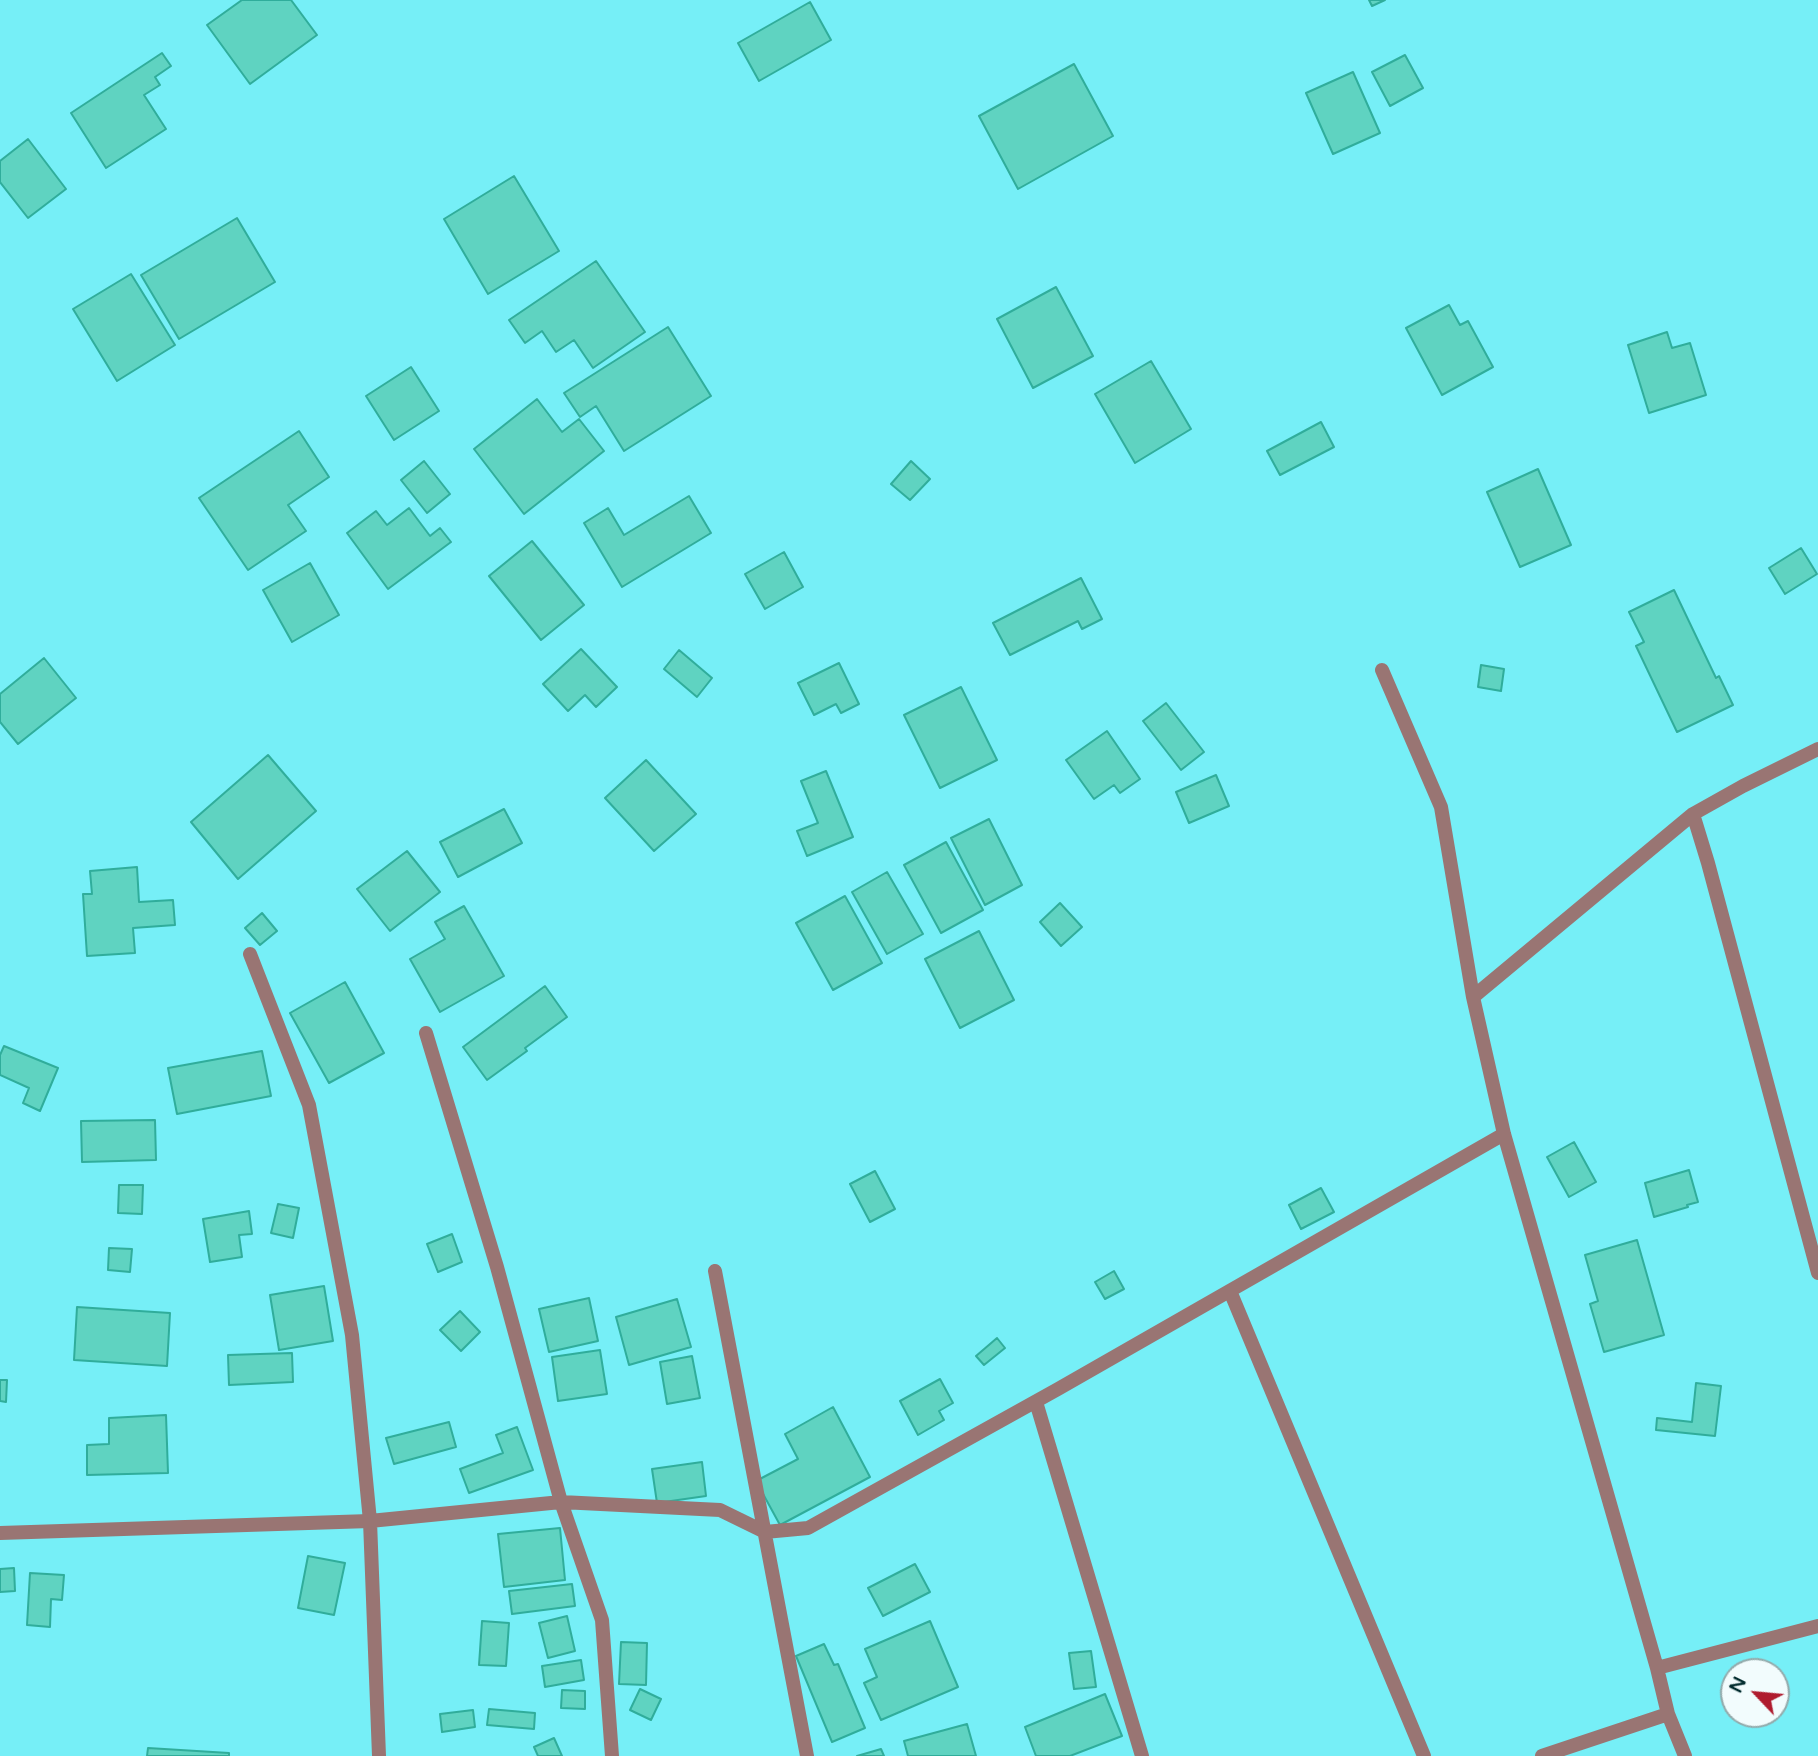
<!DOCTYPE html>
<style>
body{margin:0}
#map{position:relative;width:1818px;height:1756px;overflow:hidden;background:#76eff7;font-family:"Varela Round",sans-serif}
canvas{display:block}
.north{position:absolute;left:1720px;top:1658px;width:70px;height:70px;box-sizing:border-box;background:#f2fcfd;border:2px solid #93aaab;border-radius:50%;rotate:296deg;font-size:19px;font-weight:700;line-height:28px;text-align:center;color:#042e30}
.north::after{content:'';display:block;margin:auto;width:24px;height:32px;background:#af1b2e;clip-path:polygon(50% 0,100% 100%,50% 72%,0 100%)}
</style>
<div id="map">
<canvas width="1818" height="1756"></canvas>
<div class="north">N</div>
</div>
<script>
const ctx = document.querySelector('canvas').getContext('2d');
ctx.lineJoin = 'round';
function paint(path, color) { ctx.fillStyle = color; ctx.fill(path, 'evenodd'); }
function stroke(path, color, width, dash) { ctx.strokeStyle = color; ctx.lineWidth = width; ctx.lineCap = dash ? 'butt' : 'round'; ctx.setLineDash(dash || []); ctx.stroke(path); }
const building = new Path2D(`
 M242,0H291L317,35L250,84L207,25Z
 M1369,0H1385L1372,6Z
 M810,2L831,40L759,81L738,43Z
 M162,53L171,66L155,77L160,85L144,95L166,129L106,168L71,113Z
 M1405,55L1423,88L1390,106L1372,72Z
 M1074,64L1113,136L1018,189L979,116Z
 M1353,72L1380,133L1333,154L1306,93Z
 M28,139L66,189L28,218L0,182V161Z
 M514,176L559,251L488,294L444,219Z
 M237,218L275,282L179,339L141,275Z
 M596,261L645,332L593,368L574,340L556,352L542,331L525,343L509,320Z
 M131,274L175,345L117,381L73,309Z
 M1056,287L1093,356L1033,388L997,319Z
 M1449,305L1460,325L1468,321L1493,367L1442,395L1406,328Z
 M668,327L711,396L624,451L596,406L580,417L564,393Z
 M1667,332L1672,348L1690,343L1706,395L1649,413L1628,345Z
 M1151,361L1191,429L1135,463L1095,394Z
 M411,367L439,411L394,440L366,396Z
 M537,399L562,432L579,419L604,451L524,514L474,449Z
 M1321,422L1334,447L1280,475L1267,451Z
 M299,431L329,477L288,505L306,531L248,570L199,498Z
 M424,461L450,494L427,513L401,480Z
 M911,461L930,479L910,500L891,484Z
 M1538,469L1571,545L1520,567L1487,492Z
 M689,496L711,533L622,587L584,523L608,508L624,535Z
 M409,508L430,536L440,528L451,542L388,589L347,533L376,511L387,525Z
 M532,541L584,605L541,640L489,576Z
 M1801,548L1817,574L1785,594L1769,568Z
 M784,552L803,587L765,609L745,574Z
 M310,563L339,615L292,642L263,590Z
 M1081,578L1102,619L1082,629L1078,621L1010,655L993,623Z
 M1674,590L1716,678L1719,676L1733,705L1677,732L1636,646L1644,642L1629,612Z
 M581,649L617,687L596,707L585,695L568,711L543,684Z
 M679,650L712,678L697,697L664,669Z
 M44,658L76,698L18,744L0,722V694Z
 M839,663L859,704L841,713L836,704L814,715L798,683Z
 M1481,665L1504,669L1501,691L1478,687Z
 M961,687L997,760L940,788L904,715Z
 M1166,703L1204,752L1181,770L1143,721Z
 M1107,731L1140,779L1120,793L1114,785L1094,799L1066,760Z
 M268,755L316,811L238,879L191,822Z
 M646,760L696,814L654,851L605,798Z
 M826,771L853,837L807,856L797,831L818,823L801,781Z
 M1216,775L1229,806L1189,823L1176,792Z
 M504,809L522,843L458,877L440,842Z
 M989,819L1022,885L985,905L951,838Z
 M946,842L983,910L941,933L904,865Z
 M407,851L440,892L390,931L357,889Z
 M137,867L139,902L173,900L175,925L133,928L135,953L87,956L83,894H92L90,871Z
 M887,872L923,934L887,954L852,892Z
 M845,896L882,963L833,990L796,923Z
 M1060,903L1082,927L1061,946L1040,922Z
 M464,906L504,976L440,1012L410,959L445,939L435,922Z
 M262,913L277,931L260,945L245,928Z
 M979,931L1014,1000L960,1028L925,959Z
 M345,982L384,1053L329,1083L290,1013Z
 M545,986L567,1017L525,1048L527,1051L487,1080L463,1047Z
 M4,1046L58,1068L40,1111L23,1103L29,1088L0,1075V1055Z
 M262,1051L271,1096L177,1114L168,1068Z
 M155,1120L156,1160L82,1162L81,1121Z
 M1574,1142L1596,1182L1569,1197L1547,1157Z
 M1689,1170L1698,1202L1687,1205L1688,1207L1654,1217L1645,1183Z
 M875,1171L895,1209L870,1222L850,1184Z
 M119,1185H143L142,1214L118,1213Z
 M1321,1188L1334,1212L1301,1229L1289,1205Z
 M278,1204L299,1208L293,1238L271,1233Z
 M249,1211L252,1234L239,1235L242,1257L210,1262L203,1219Z
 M452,1234L462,1262L438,1272L427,1244Z
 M1637,1240L1664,1335L1604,1352L1590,1304L1598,1301L1585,1255Z
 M109,1248L132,1249L130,1272L108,1270Z
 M1114,1271L1124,1289L1105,1299L1095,1282Z
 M324,1286L333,1341L279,1350L270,1295Z
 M589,1298L598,1341L549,1352L539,1309Z
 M677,1299L691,1347L629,1365L616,1317Z
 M77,1307L170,1313L167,1366L74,1360Z
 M460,1311L480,1332L461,1351L440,1330Z
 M997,1338L1005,1348L984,1365L976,1356Z
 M600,1350L607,1394L558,1401L552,1357Z
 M292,1353L293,1382L229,1385L228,1355Z
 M692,1356L700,1398L667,1404L660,1362Z
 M940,1379L953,1403L939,1411L944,1420L918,1435L900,1401Z
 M0,1380H7L6,1402L0,1401Z
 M1696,1383L1721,1386L1715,1436L1656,1430L1657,1418L1692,1422Z
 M833,1407L870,1477L780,1525L756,1481L798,1459L785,1434Z
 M166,1415L168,1473L87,1475V1445L109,1444V1418Z
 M449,1422L456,1447L394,1464L386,1438Z
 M517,1427L533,1470L469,1493L460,1469L503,1453L496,1435Z
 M702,1462L706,1496L657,1503L652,1469Z
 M560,1528L565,1580L504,1587L498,1534Z
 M308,1556L345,1563L334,1615L298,1608Z
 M915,1564L930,1592L883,1616L868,1588Z
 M14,1568L15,1591L0,1592V1569Z
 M30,1573L64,1575L62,1600L51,1599L50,1627L27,1625Z
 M572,1584L575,1606L512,1614L509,1591Z
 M567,1616L575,1651L548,1658L539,1623Z
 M482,1621L509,1623L506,1666L479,1665Z
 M930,1621L958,1687L881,1720L864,1683L877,1677L865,1649Z
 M621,1642L647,1643L646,1685L619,1684Z
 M824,1644L834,1665L838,1664L865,1728L832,1742L796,1656Z
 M1091,1651L1096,1687L1074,1689L1069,1653Z
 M581,1660L584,1680L545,1687L542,1666Z
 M640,1689L661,1699L651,1720L630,1710Z
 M562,1690L585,1691V1709L561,1708Z
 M1105,1694L1122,1736L1070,1756H1036L1025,1727Z
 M489,1709L535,1713L534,1729L487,1725Z
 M473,1710L475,1727L442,1732L440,1714Z
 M967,1724L976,1756H908L904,1741Z
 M554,1738L562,1756H538L534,1747Z
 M148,1748L229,1753V1756H147Z
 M881,1749L884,1756H857Z`);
const street = new Path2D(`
 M1382,670L1441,807L1473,997L1504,1134L1657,1668L1668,1714L1685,1756
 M1693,814L1708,863L1818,1273
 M250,954L309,1105L352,1335L370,1521L379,1756
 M1473,997L1693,814L1743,786L1818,749
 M426,1033L497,1267L561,1502L602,1620L612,1756
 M715,1271L807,1756
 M1230,1291L1424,1756
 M1036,1402L1142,1756
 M0,1533L370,1521L561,1502L720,1510L765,1532L808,1528L1058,1389L1504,1134
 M1657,1668L1818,1626
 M1542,1756L1668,1714`);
paint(building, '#5fd3c1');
stroke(building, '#30ad9b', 2);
stroke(street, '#997573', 14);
</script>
